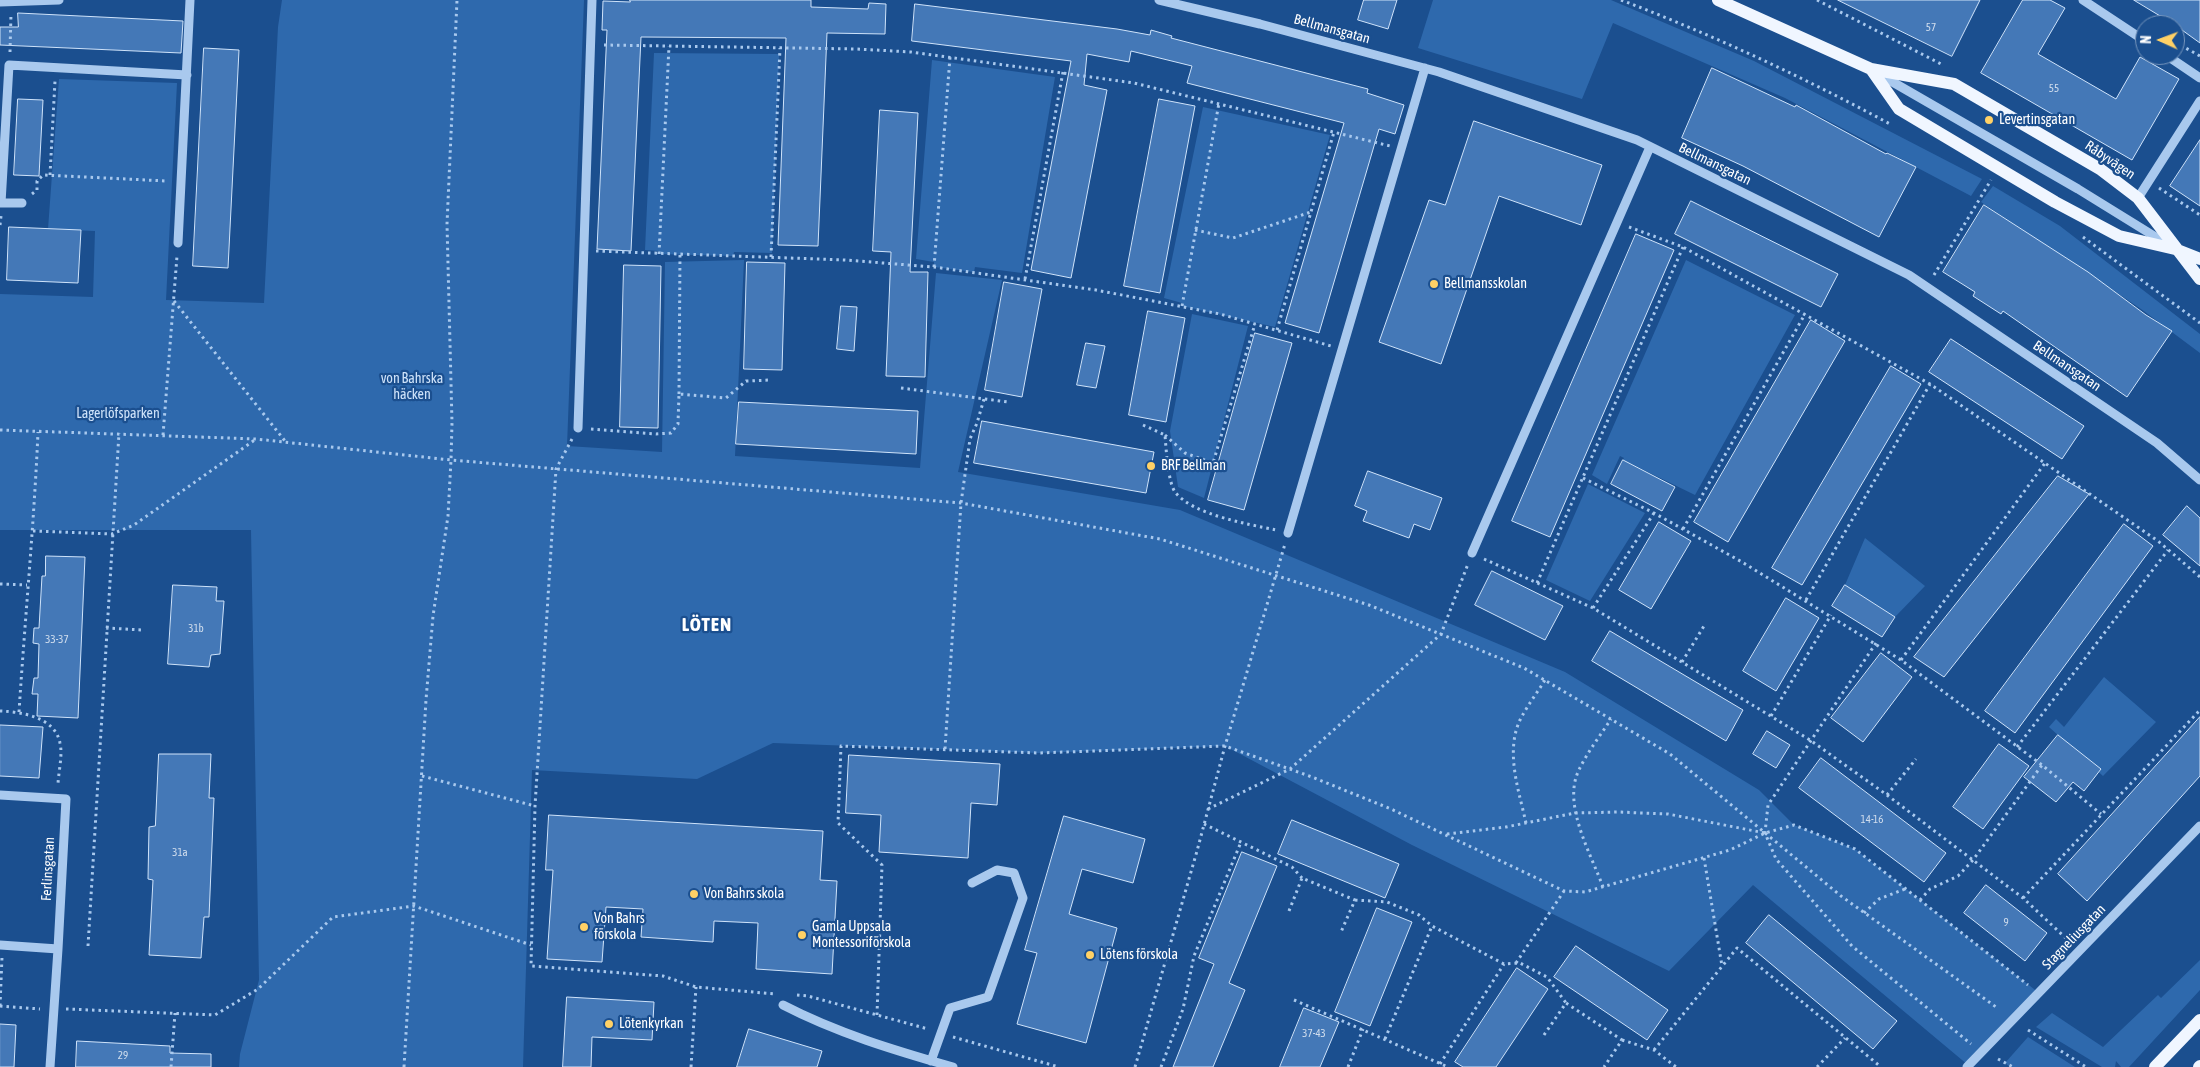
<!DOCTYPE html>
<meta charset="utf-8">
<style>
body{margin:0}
#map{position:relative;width:2200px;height:1067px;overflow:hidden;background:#1b4f8f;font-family:"Asap Condensed",sans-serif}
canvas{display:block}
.north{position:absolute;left:2135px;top:15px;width:50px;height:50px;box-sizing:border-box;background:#1b4f8f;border:1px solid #7695bc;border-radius:50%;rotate:272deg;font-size:14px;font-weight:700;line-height:20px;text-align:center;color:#fff}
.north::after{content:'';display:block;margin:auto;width:18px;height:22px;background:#ffd166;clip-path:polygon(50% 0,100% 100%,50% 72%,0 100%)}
</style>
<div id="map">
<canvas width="2200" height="1067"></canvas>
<div class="north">N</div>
</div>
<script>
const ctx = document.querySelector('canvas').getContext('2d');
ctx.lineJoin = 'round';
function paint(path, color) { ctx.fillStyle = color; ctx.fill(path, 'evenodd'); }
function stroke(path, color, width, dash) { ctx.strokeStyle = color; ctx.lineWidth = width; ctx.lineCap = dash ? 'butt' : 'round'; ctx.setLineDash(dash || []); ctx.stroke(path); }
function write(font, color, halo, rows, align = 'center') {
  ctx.font = font + ' "Asap Condensed",sans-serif'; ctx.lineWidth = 4.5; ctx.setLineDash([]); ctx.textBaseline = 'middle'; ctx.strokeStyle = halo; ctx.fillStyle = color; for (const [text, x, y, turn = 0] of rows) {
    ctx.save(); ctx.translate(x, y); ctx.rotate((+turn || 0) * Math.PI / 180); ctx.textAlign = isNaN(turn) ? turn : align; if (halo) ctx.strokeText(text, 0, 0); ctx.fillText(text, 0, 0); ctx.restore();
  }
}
const green = new Path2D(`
 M282,0H584L567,446L662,452L665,262L744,260L735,456L920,468L936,273L1002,280L958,472L1180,510L1565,672L1759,790L1794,825L1855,849L2039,993L1968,1065L1753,885L1669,971L1412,845L1225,746L1039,753L773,743L697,779L532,770L523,1067H239L240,1054L259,980L251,530H0V294L93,297L95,231L48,229L59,79L177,83L166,300L264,303L278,27Z
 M1433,0H1611L1754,61L1982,179L1971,196L1785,98L1613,23L1582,99L1418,48Z
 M654,53L779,54L772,253L734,252L733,256L659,254V251L645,250Z
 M932,60L1055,77L1022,273L975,267L974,272L934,267V262L916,259Z
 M1203,107L1330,135L1275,327L1182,306V303L1164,298Z
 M1993,186L2060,226L2200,334V353L2141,309L1981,202Z
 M1686,260L1795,315L1695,495L1623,460L1624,458L1620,456L1607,484L1592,475Z
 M1192,314L1248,326L1204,498L1178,487L1170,431Z
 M1588,484L1645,513L1590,601L1546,580Z
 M1865,538L1925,586L1895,617L1845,585Z
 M2104,677L2156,722L2103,776L2049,727L2056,719L2064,727Z
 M2200,960V990L2129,1067H2121L2116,1061L2115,1067H2102L2036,1027L2052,1013L2103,1047L2158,995L2161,998Z
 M2028,1037L2075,1067H2010L2005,1063Z`);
const building = new Path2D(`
 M630,0H811V7L868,9L869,3L886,4L885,34L827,33L818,246L778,245L786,38L641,37L631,251L597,249L607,30H602L603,1L630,2Z
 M1364,0H1397L1388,29L1358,20Z
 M1838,0H1980L1952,56Z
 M2023,0H2050L2065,8L2038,54L2116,99L2140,57L2179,79L2132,160L1981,73Z
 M2134,0H2200V43L2175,25Z
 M915,4L1117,29L1150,35L1151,30L1172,36L1171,38L1368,89L1367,93L1404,105L1395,134L1379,129L1319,333L1285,323L1344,123L1187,83L1192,66L1131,51L1129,62L1087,54L1084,85L1107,90L1071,278L1031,270L1071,61L912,41Z
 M18,13L183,21L181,53L0,45V27H18Z
 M204,48L239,50L228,268L193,266Z
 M1712,68L1795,107L1796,105L1886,154L1887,153L1916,167L1879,237L1743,166L1682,138Z
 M18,99L43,100L39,176L14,175Z
 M1159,99L1195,106L1160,293L1124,286Z
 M880,110L918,113L910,272H928L925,377L886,376L891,252L873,251Z
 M1474,121L1602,165L1581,225L1499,196L1441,364L1379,342L1429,200L1445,205Z
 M2200,140V206L2170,186Z
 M1691,201L1838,274L1821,307L1675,234Z
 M1984,205L2088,272L2146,315L2172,331L2127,397L2003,311L2001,314L1973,296L1975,292L1943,272Z
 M9,227L81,230L78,283L7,280Z
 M1636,234L1674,250L1550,537L1512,521Z
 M747,262L785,263L782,370L744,369Z
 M624,265L661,266L658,428L620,427Z
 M1004,282L1042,289L1022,397L985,390Z
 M841,306L857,307L854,351L837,349Z
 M1148,311L1185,318L1166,422L1129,415Z
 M1811,320L1845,341L1728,542L1694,522Z
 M1255,333L1292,343L1244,510L1208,500Z
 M1951,339L2084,426L2062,459L1929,372Z
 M1086,343L1105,346L1096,388L1077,385Z
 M1891,366L1921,384L1802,585L1772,568Z
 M739,402L918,411L916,454L736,444Z
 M982,421L1154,452L1146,493L974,463Z
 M1623,460L1675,487L1662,511L1611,484Z
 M1368,471L1442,498L1430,530L1414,524L1409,538L1363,521L1367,511L1355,506Z
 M2058,476L2089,494L1944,677L1914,657Z
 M2187,506L2200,518V566L2163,535Z
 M1659,522L1691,541L1651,609L1619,590Z
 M2124,524L2153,546L2015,733L1985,711Z
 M46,556L85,557L78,718L37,716L38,694H32L34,678H38L39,644L33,643L34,628H39L42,576H45Z
 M1492,571L1563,606L1545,640L1475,605Z
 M173,585L217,587L216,601H224L220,654L211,655L209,667L168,664Z
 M1845,585L1895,617L1882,637L1832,606Z
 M1786,598L1819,618L1776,691L1743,671Z
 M1610,631L1743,710L1726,741L1592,661Z
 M1881,653L1912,677L1863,742L1831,718Z
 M2200,717V776L2087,901L2058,874Z
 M0,725L43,727L39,778L0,776Z
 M1767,731L1790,745L1776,768L1753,754Z
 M2058,735L2101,769L2084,791L2073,782L2056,802L2024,777Z
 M1999,744L2029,766L1983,829L1953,807Z
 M159,754H211L209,798H214L209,917H204L201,958L149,955L153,880L148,879L149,827L155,826Z
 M849,755L1000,764L997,805L971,803L968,858L879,852L881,815L846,813Z
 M1821,758L1946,853L1924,882L1799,788Z
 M549,815L823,831L820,880L837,881L832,974L756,969L758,923L714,921L713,942L641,937L643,909L606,907L602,962L547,959L553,870H546Z
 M1064,816L1145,839L1133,883L1082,869L1069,914L1117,928L1086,1043L1017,1024L1037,953L1025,950Z
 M1292,820L1399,864L1385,898L1278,854Z
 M1242,852L1277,866L1229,983L1245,990L1213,1067H1173L1214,964L1199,958Z
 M1986,885L2047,933L2025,961L1964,913Z
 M1377,908L1412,922L1370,1026L1335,1012Z
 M1769,915L1897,1021L1873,1049L1746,943Z
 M1576,946L1668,1010L1647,1040L1554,977Z
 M1517,968L1548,989L1496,1067H1463L1455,1062Z
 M567,997L654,1002L652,1040L592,1037L591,1067H563Z
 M1304,1008L1339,1022L1320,1067H1280Z
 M0,1024L16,1025L14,1067H0Z
 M749,1029L822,1051L817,1067H737Z
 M77,1041L170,1046V1053L211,1054V1067H76Z`);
const path = new Path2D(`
 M1621,0C1713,35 1803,77 1890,124
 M1817,0L1943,65
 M2175,42L2200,56
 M604,45L857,49L911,52L1134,83L1390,146
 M10,52L11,13
 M50,175L55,81
 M2159,188L2200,215
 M32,194L37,190V181L43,175L167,181
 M0,225L1,216
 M1629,227L1683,247L1930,384L2158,541L2200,577
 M1195,230L1233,238L1311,212
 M2083,237L2200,323
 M596,251L845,260L934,267L1096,290L1220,314L1331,346
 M659,254L669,46
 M771,257L780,48
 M934,267L950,57
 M1934,275L1991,180
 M1025,279L1063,72
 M174,301L285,441
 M1182,306L1219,103
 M1277,330L1334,132
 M901,388L1008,402
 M679,394L680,254
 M1143,425L1165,435C1166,448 1168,482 1175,492C1193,515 1248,524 1276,530
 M591,429L656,434L671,433L678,424L679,394L726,398L746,381L771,380
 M0,430L256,439L451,460L961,503L1160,539L1369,605L1524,668L1670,754L1841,896L1996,1007
 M163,435L177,256
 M1165,435L1185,453L1213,463L1255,324
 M572,439L556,469L535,806L531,966L663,976L696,987L775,994
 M1583,478L1654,513L1742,562L1901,660L2042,765L2101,814
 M1683,529L1805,314
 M33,531L112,534L134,525L256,439
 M1484,559L1593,608L1810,740L1887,795L2023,898L2070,942
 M1537,583L1683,247
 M0,584L27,585
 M1806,600L1930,384
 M1593,608L1654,513
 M106,628L143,630
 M1876,643L1768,805L1765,833L1776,859L1852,946L1971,1044
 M1901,660L2045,463
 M1682,662L1704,626
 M0,711C22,712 55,717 60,743C63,756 58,773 58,786
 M19,712C25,618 34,525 38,432
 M1771,716L1831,615
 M2017,747L2168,550
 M945,749L961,503L970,439L977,423L984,399
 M422,776L535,806
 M1887,795L1916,759
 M1208,809L1290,769L1441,634L1468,564
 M1526,823C1519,791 1505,752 1520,720C1527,706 1537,693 1545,680
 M1204,824L1292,867L1302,878
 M1447,834L1506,827L1575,813L1618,812L1668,814L1765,833
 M1704,858L1722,966
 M1603,887C1591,854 1563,806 1578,772C1586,754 1600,736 1611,719
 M2023,898L2200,710
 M1355,900L1387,902L1419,915L1432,926L1504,964L1520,963L1547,977L1566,1003
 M1920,900L1930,889L1958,876L1973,860L2042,765
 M1289,911L1302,878L1355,900L1341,932
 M1864,913L1879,899L1905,889
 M88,946L119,433
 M1516,963L1564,891
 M797,995L808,996L928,1029
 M1294,1000L1448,1067
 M0,1006L2,957
 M0,1006L40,1009
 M66,1009L215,1015L258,989L333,917L414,906L531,945
 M877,1015L882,865L838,823L841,746L1039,753L1225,746L1312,777L1391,809L1564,891L1585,892L1730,850L1765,833L1794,825L1855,849L2028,985
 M2028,1030L2086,1067
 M1544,1035L1566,1003L1622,1040L1604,1067
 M953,1037L1059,1067
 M1385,1039L1432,926
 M1622,1040L1654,1050L1676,1067
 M1654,1050L1737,948L1881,1067
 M1998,1059L2013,1067
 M1440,1064L1504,964
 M171,1067L175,1013
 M404,1067L426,700L433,616L448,516L451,460L452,423L447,224L457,0
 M691,1067L696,987
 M1135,1067L1197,851L1225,746L1285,544
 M1161,1067L1183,1009L1194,956L1241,842
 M1348,1067L1363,1029
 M1817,1067L1845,1038`);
const minor = new Path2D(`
 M1159,0L1260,24L1439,72L1637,140L1909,275L2157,443L2200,480
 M2083,0L2145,41
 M0,2L59,0
 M2166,55L2200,78
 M1877,73L2078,189L2167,244
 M2138,198L2200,101
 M22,203H1L9,65L187,75
 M178,243L190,0
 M578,428L592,0
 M1288,533L1425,68
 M1472,553L1650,147
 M0,795L66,799L58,949L0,945
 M783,1005C837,1033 894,1050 953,1067
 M931,1061L950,1008L988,997L1023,898L1014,873L997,870L972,883
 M50,1067L58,949
 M1967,1067L2200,826`);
const major = new Path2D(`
 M1718,0L1871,69L1954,84L2100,169L2138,198L2200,279
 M1871,69L1899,109L2055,202L2119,236L2175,249L2200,259
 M2155,1067L2200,1020
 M2199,1067L2200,1066`);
const markers = [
 [1989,120,5,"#ffd166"],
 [1434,284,5,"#ffd166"],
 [1151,466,5,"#ffd166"],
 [694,894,5,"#ffd166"],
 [584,927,5,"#ffd166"],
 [802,935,5,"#ffd166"],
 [1090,955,5,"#ffd166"],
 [609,1024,5,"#ffd166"]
];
const numberNames = [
 ["57",1931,28],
 ["55",2054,89],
 ["31b",196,629],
 ["33-37",57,640],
 ["14-16",1872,820],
 ["31a",180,853],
 ["9",2006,923],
 ["37-43",1314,1034],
 ["29",123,1056]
];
const streetNames = [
 ["Bellmansgatan",1332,29,15],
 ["Råbyvägen",2110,160,34],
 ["Bellmansgatan",1715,164,26],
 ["Bellmansgatan",2067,366,34],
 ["Ferlinsgatan",48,869,-87],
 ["Stagneliusgatan",2074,937,-46]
];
const poiNames = [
 ["Levertinsgatan",1999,120],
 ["Bellmansskolan",1444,284],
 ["BRF Bellman",1161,466],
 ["Von Bahrs skola",704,894],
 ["Von Bahrs",594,919],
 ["förskola",594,935],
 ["Gamla Uppsala",812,927],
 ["Montessoriförskola",812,943],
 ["Lötens förskola",1100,955],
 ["Lötenkyrkan",619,1024]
];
const parkNames = [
 ["von Bahrska",412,379],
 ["häcken",412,395],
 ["Lagerlöfsparken",118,414]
];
const districtNames = [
 ["LÖTEN",707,625]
];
paint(green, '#2e69ad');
paint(building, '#4478b7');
stroke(building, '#cfe3fa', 1);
stroke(path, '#a9c9ee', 3, [2.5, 4]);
stroke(minor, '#a9c9ee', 9);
stroke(major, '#f0f6ff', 12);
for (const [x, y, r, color] of markers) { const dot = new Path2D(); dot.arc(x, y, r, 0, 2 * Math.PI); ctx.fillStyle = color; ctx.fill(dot); stroke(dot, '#1b4f8f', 2); }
write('11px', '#d0dded', null, numberNames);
write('14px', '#fff', '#1b4f8f', streetNames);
write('14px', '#fff', '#1b4f8f', poiNames, 'left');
write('14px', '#cfe3fa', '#1b4f8f', parkNames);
ctx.letterSpacing = '1px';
write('bold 19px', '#fff', '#1b4f8f', districtNames);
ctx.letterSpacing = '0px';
</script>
